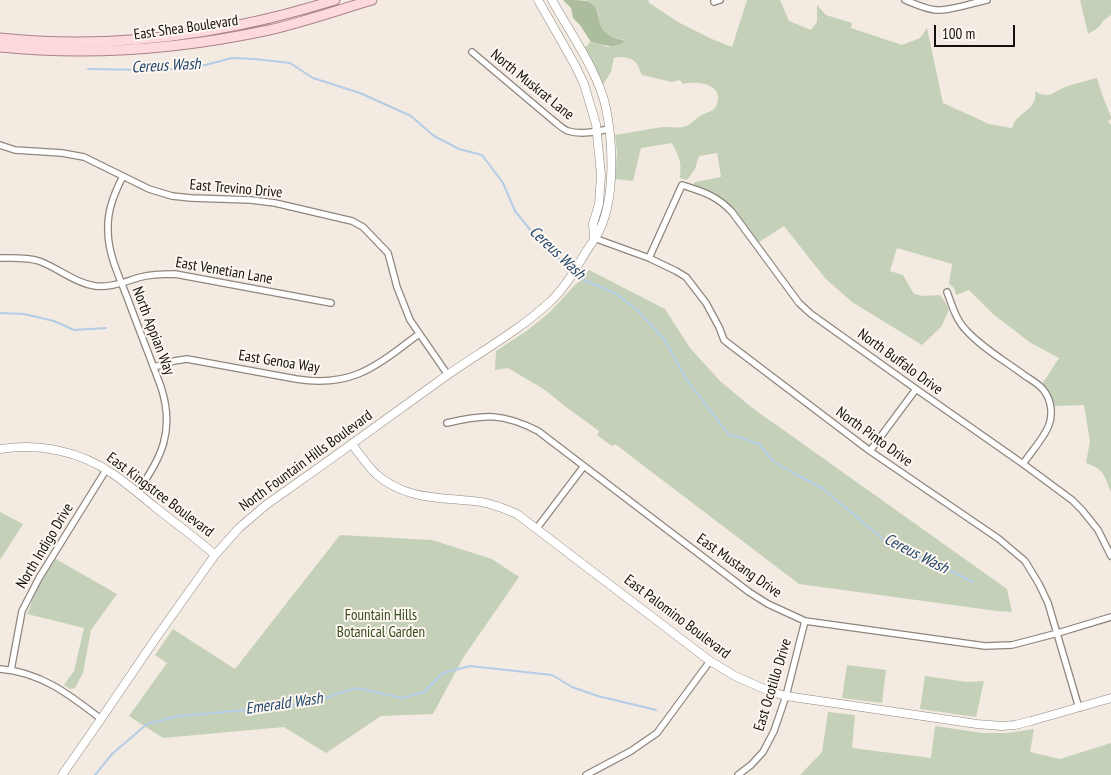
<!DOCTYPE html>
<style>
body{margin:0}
#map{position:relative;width:1111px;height:775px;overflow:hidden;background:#f3eae1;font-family:"PT Sans Narrow",sans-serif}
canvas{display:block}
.scale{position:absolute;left:934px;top:25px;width:81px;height:22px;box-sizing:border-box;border:2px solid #13100d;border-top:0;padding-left:6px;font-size:15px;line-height:18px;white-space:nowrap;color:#13100d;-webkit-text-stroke:4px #fef7f1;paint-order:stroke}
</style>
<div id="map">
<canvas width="1111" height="775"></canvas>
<div class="scale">100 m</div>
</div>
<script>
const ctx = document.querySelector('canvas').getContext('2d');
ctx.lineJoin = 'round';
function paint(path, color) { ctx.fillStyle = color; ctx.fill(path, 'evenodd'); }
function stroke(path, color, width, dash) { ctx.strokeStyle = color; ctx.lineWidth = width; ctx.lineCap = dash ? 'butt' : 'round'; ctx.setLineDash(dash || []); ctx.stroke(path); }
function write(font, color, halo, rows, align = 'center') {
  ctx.font = font + ' "PT Sans Narrow",sans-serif'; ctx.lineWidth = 4; ctx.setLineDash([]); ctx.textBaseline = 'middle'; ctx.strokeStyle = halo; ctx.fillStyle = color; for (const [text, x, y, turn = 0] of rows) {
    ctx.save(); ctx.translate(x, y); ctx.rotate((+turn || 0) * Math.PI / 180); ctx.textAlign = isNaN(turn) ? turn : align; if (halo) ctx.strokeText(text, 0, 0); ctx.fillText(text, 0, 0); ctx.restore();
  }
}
const green = new Path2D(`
 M586,0H649L648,2L678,22L712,39L732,47L747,0H780L789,21L811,30L817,22V5L826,15L852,23L851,28L902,45L920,38L927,28L943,103L989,124L1012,128C1016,111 1038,112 1035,91C1049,100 1053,92 1065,87C1075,83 1087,81 1097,78L1102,94L1111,117V119L1108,121L1111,125V492C1104,475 1104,469 1086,463L1090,441L1084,405L1054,406C1051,397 1048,391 1042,384L1059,358L1031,343L994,315L969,290L956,295C955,289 954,287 949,284L952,264L897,248L890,271L903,275L914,294L923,296L940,295L947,305L949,310L941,327L922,345L852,302L825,278L784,226L759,242C739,215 727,195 693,185L695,182L721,177L717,153L699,156L695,169L687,180L680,178C682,161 679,158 672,143L641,148L633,181L615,179L617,152L615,135C631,133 650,128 665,127C673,127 681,129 688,125C694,122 698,116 704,114C708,112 711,112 714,109C717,106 718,101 718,98C718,82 694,81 683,84L680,80L672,82L642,75C640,73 640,70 639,68C636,58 623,55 614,58L611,72L603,85L584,48L591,42L608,47L623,40C611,38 602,33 599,20C599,16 599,11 596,8C594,4 589,2 586,0Z
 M1080,0H1111V15L1104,20L1098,28L1088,34Z
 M589,270L665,309L690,348L720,381L751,407L1007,589L1012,612L997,611L799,584L615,444L612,446L597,435L599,431L566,407L545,390L508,368L495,370L496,351L528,330L549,313Z
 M0,512L23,524L0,560Z
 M340,535L432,540L492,559L519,577L463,658L433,714L381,716L326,753L284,727L163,738L129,716L167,663L155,655L173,629L235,669Z
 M54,558L117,594L91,630L83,673L75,688L70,689L64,685L74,671L84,628L27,614L38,587Z
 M847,665L886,670L882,703L842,698Z
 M925,676L967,682L984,681L976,717L920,709Z
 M828,712L855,715L852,748L931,758L935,726L982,733H1008L1034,729L1030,752L1060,759L1111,743V775H800L822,752Z`);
const forest = new Path2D(`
 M563,0C570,0 581,0 587,1C601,7 596,15 601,26C605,35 615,39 623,40L624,42C613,49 603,45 591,42L580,25L573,18L571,8Z`);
const stream = new Path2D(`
 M88,69L149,70L194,68L232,58L255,59L290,63L313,78L360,93L411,116L434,136L459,149L482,155L503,183L515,211L541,243L573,271
 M577,274L584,280L615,293L637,310L664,339L687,380L729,435L742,438L759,444L773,461L799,476L822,488L883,539L915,556L947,569L973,582
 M0,313L24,314L54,321L74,330L106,328
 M95,775L112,754L147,724L179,716L313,704L336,694L357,688L402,698L424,692L443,673L470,666L552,675L572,687L598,696L656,710`);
const street = new Path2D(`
 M905,0C915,4 925,9 936,10C950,11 972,3 987,0
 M714,2L720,0
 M472,52L555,122C559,125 563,129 568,131C581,135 596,132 609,129
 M0,145L15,150L62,153L84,157L149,189L172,196L191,198L251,200L275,203L352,221L363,227L388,253L397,287L410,320L448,375
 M123,176C114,194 107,211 108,231C108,254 119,276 127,297C138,327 150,357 161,387C175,430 162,458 137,492
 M594,238L649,258L676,271L686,277L706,303L719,327L724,340L733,347L870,451L999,539L1025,561L1039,584L1048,603L1079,708
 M0,258C13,258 27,257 39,261C58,268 75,283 95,286C111,288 126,281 141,277C152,274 164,274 175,274L331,303
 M649,258L682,185C703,192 716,195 732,212L799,303L811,314L916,389L1026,466L1072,500L1082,510L1098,530L1111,556
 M947,292C952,305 956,320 966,330C982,348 1004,360 1024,375C1031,380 1040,384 1045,392C1051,401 1053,414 1049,425C1044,438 1031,452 1023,464
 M154,367L174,361L187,359L296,379C353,388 376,366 419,334
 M447,423C485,414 503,413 538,431L749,592L768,604L805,621L985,646L1012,645L1058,633L1111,617
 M870,451L916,389
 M537,528L584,466
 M0,669C41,672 70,695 101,719
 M11,670L22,611L39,578L106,470
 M586,775L631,751L657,733L710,661
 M738,775L751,765L763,752L774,731L786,696L805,621`);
const secondary = new Path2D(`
 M538,0L575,65L584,84L596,124L601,175L599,204L593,224L594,238
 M352,444C359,454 367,465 376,474C406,501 444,497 481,502C494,504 505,509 517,514L710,661L735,676L771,692L786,696L977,724L1002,726L1015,725L1031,721L1111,698
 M0,449C39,443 80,451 113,474C128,484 141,496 155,507C175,523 196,538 215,555
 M62,775L101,719L156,638L215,555L239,528L266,505C324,464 381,423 439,381C476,354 518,332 552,300C564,288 573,274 581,260C587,249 596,239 601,227C615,194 613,143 606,108C598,71 570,33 552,0`);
const primary = new Path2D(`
 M0,38C113,50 227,34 335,0
 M0,47C90,56 181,49 269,30C304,22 338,10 372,0`);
const streetNames = [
 ["East Shea Boulevard",186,28,-8],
 ["North Muskrat Lane",532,85,39],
 ["East Trevino Drive",236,189,5],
 ["East Venetian Lane",224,271,10],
 ["North Appian Way",153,331,69],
 ["East Genoa Way",279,362,9],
 ["North Buffalo Drive",900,362,36],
 ["North Pinto Drive",874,437,36],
 ["North Fountain Hills Boulevard",306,461,-36],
 ["East Kingstree Boulevard",160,495,37],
 ["North Indigo Drive",45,546,-59],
 ["East Mustang Drive",739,566,35],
 ["East Palomino Boulevard",677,617,37],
 ["East Ocotillo Drive",773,685,-73]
];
const parkNames = [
 ["Fountain Hills",381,616],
 ["Botanical Garden",381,633]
];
const waterNames = [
 ["Cereus Wash",166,66,-3],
 ["Cereus Wash",557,253,43],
 ["Cereus Wash",916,554,27],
 ["Emerald Wash",284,704,-8]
];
paint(green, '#c4d1b8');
paint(forest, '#acbd9e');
stroke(stream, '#b4cde7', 2);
stroke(street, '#8e867f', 8);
stroke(secondary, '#8e867f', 9);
stroke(primary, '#aa8287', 11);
stroke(street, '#fff', 5.5);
stroke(secondary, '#fff', 8);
stroke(primary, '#fdd9de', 9);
write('15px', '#13100d', '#fef7f1', streetNames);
write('15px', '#354b1c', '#fef7f1', parkNames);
write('italic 16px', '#21476c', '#fef7f1', waterNames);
</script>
